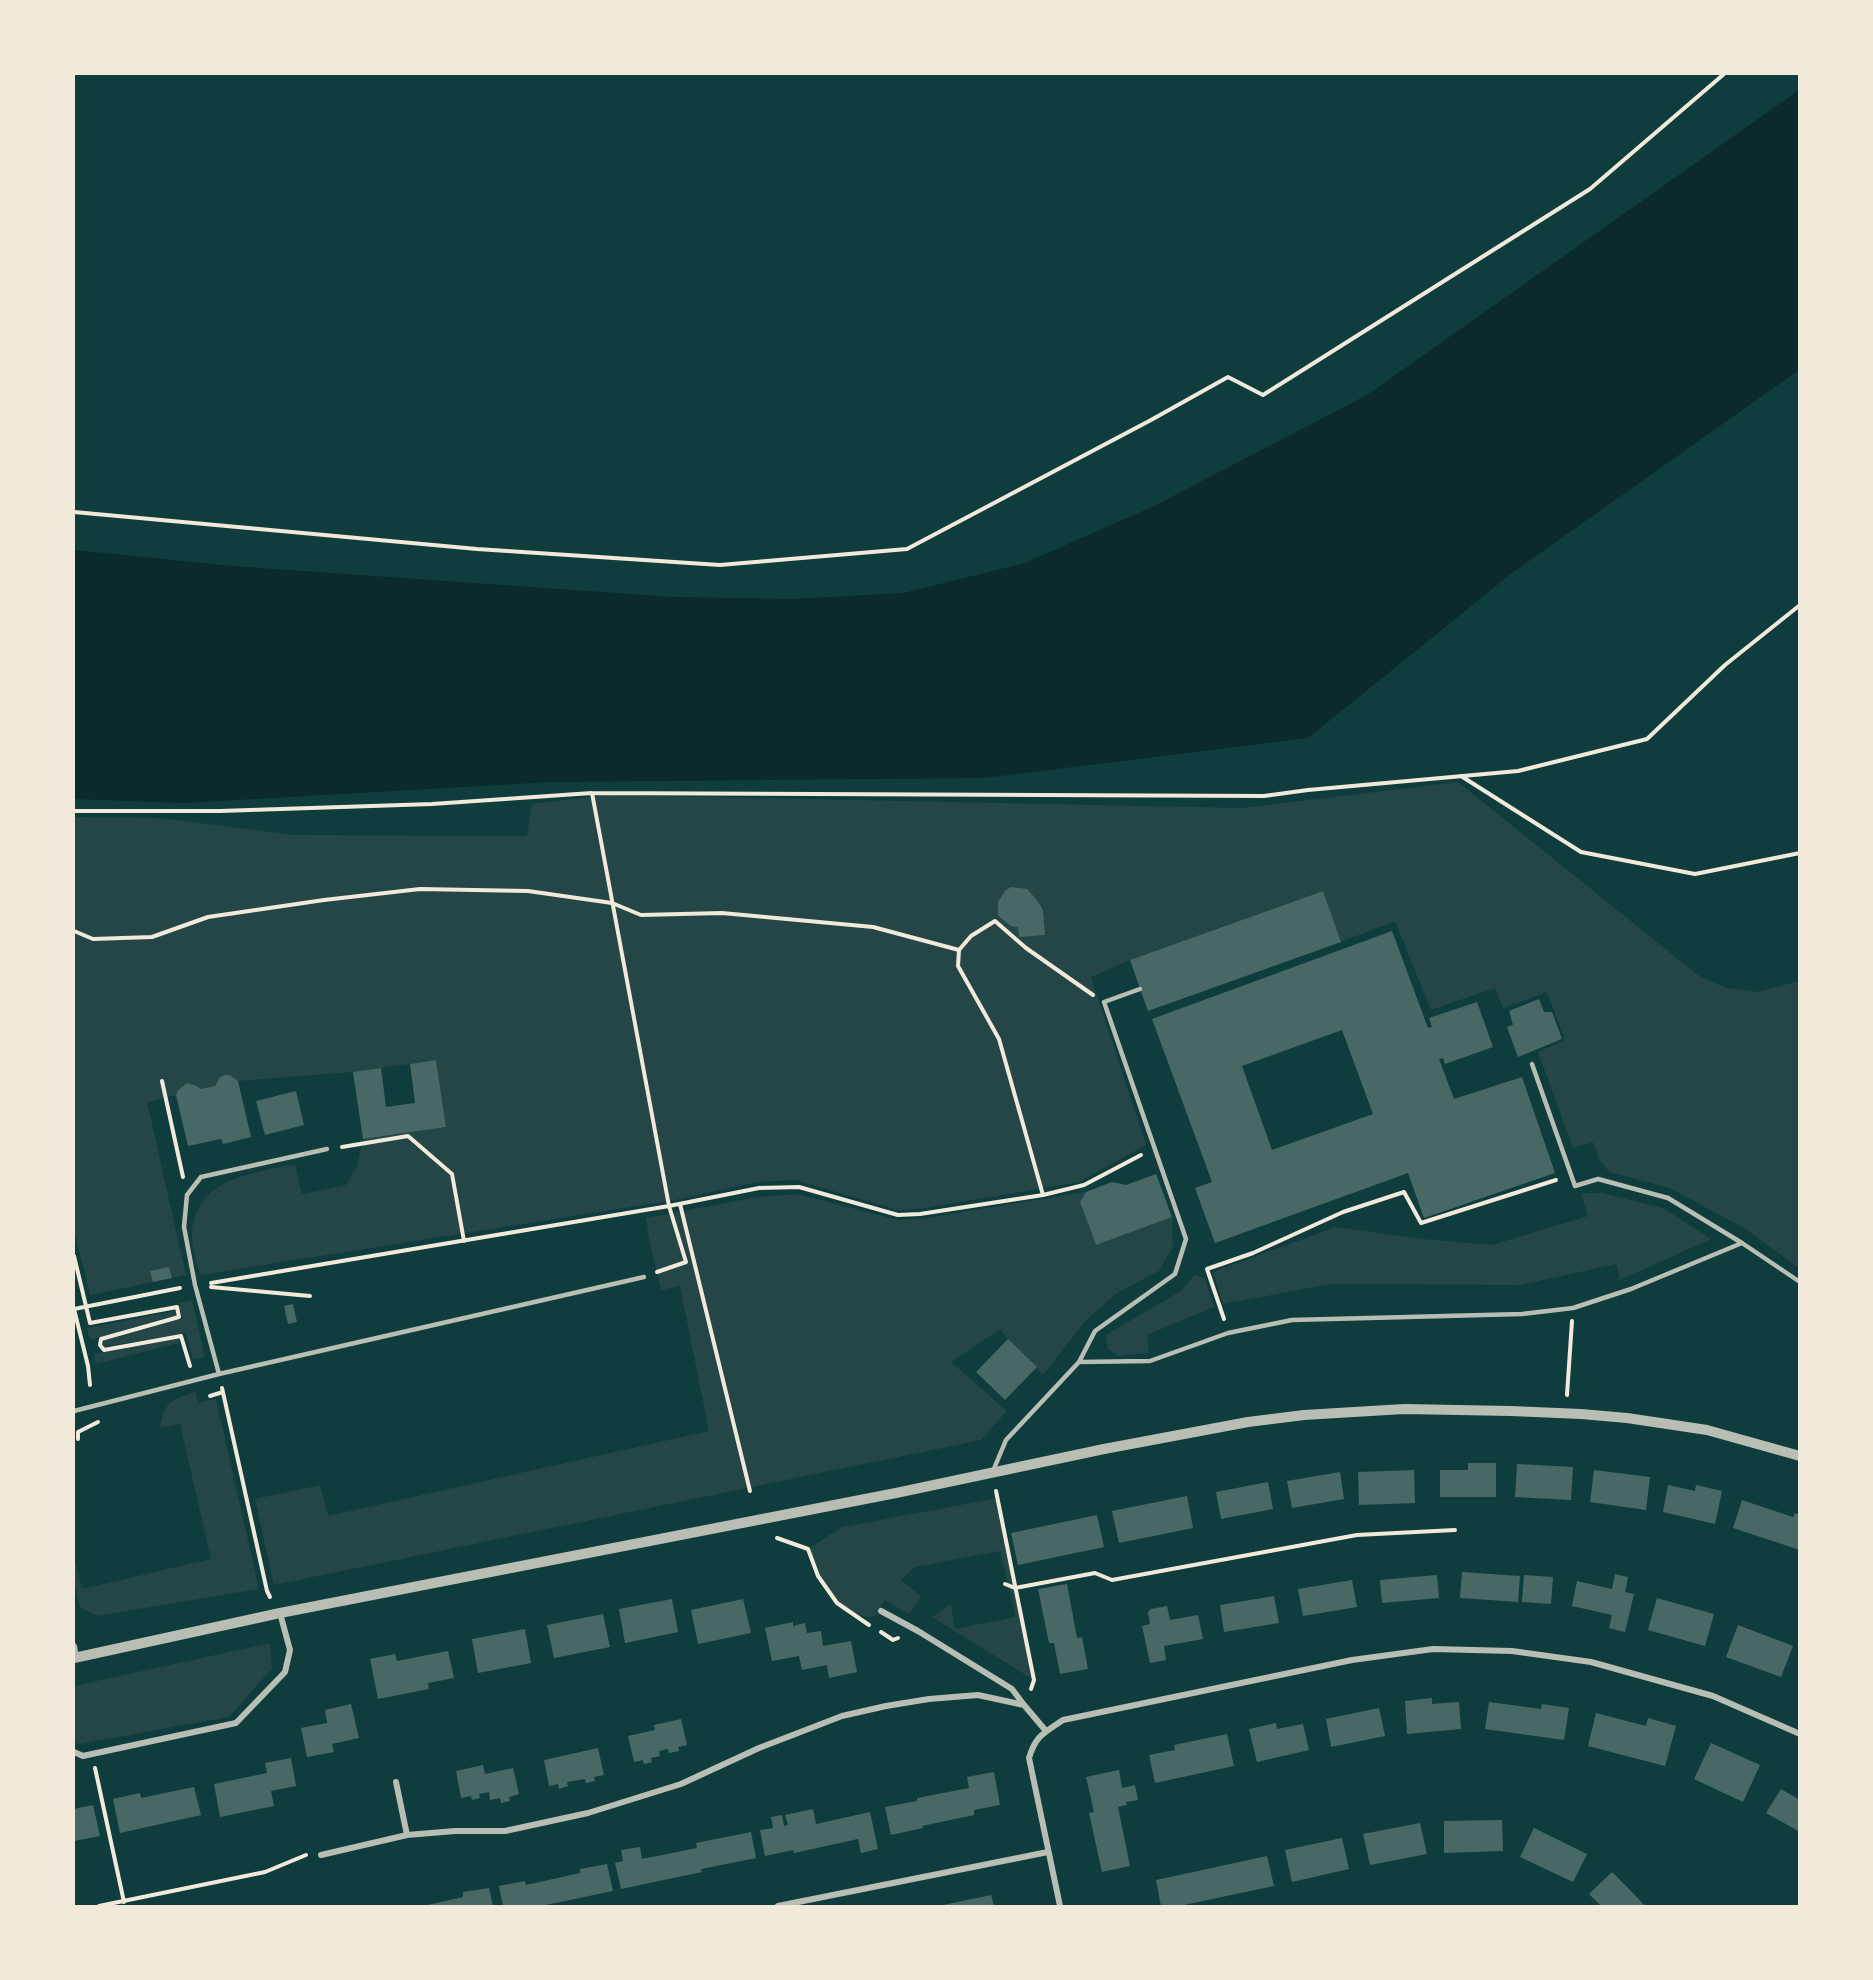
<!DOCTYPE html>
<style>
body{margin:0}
#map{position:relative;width:1873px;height:1980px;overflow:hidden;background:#0f3d3e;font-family:"Public Sans",sans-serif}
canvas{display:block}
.frame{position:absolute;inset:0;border:75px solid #f1e9da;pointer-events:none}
</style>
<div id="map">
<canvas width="1873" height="1980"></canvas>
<div class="frame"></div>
</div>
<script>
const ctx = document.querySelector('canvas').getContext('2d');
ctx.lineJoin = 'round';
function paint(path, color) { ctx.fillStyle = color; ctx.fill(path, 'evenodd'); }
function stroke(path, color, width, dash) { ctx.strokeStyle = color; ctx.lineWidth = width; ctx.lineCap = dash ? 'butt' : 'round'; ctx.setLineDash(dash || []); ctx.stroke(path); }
const green = new Path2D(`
 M1458,782L1699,976L1726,988L1759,992L1799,981V1268L1744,1228L1670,1188L1609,1172L1598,1157L1593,1142L1573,1148L1538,1052L1565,1040L1547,992L1503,1008L1495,988L1431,1010L1395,921L1341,942L1322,891L1130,960L1091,977L1146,1145L1079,1182L919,1209L898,1210L795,1180L757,1182L675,1200L200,1275C197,1262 191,1246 192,1233C197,1177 251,1174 295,1164L302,1194L346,1185L357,1166L363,1139L446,1127L436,1060L353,1072L238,1081L230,1075L220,1077L215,1086L200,1089L197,1086L187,1083L178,1089L176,1095L147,1102L186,1275L172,1278L169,1267L151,1271L153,1282L90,1295L74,1230V817L161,818L293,835L527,836L532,804L608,795L1243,808Z
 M1086,1192L1080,1202L1096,1245L1172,1217L1173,1247L1159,1271L1117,1293L1086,1320L1043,1375L1008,1339L1000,1329L951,1362L1007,1411L981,1440L274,1585L255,1499L320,1485L328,1516L709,1431L680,1286L661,1290L649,1239L646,1218L758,1197L798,1194L898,1220L921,1219Z
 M1581,1193H1602L1663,1208L1711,1239L1620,1280L1616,1264L1520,1285L1331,1284L1223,1304L1213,1272L1336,1227L1422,1239L1492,1245L1588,1216Z
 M1195,1275L1205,1279L1214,1307L1147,1335L1149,1353L1118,1356L1108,1349L1106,1335L1181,1291Z
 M192,1300L205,1357L193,1359L186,1333L104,1347L103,1341L182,1319L179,1303Z
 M175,1311L176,1315L90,1340L87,1328Z
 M178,1339L179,1343L96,1364L94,1354Z
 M196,1392L198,1403L216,1399L259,1589L97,1616L80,1607L74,1582V1556L82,1589L211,1559L180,1424L160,1428C165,1402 170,1399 196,1392Z
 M998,1498L1034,1680L932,1617L951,1604L955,1629L1016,1617L1000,1551L915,1567L901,1580L921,1596L909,1614L885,1600L874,1617C867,1616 857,1616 850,1613C827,1600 817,1572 808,1549L842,1527Z
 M270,1643L272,1668L229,1717L79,1744L74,1742V1686Z`);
const water = new Path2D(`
 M1799,90V370L1512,573L1308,738L984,778L550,782L185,803L74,799V550L232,566L673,597L792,599L903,593L1025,563L1154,506L1367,395Z`);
const building = new Path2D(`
 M1011,887L1027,889L1037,900L1043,910L1045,935L1019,937L1018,927L1011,926L1002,919L998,915V902L1005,891Z
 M1323,891L1341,942L1148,1011L1130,960Z
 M1392,931L1428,1028L1432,1027L1429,1018L1477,1002L1493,1047L1445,1064L1443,1058L1439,1059L1454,1099L1522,1077L1555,1173L1424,1218L1408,1173L1215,1243L1195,1188L1212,1182L1152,1019ZM1342,1030L1373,1114L1272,1150L1242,1066Z
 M1539,999L1544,1012H1552L1562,1039L1518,1057L1507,1027L1513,1025L1509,1011Z
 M436,1060L446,1127L363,1139L353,1072L381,1068L386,1107L415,1103L410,1064Z
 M225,1075H230L238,1081L251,1137L223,1144L221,1139L188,1146L176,1095L178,1090L187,1083L197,1086L200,1089L215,1086L220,1077Z
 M296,1091L304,1125L265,1135L256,1101Z
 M1156,1174L1172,1217L1096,1245L1080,1202L1086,1192L1112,1182L1126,1185Z
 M169,1267L172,1278L153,1282L150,1271Z
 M293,1304L297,1322L288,1324L284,1306Z
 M1008,1339L1037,1367L1005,1400L976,1372Z
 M1468,1463H1496V1497H1440V1470H1468Z
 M1517,1464L1573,1467L1571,1500L1515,1497Z
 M1414,1470L1415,1503L1359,1505L1358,1472Z
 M1594,1470L1650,1477L1646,1510L1590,1502Z
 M1340,1472L1344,1499L1292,1508L1287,1481Z
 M1268,1482L1273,1509L1221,1519L1216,1492Z
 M1668,1485L1695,1491L1696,1485L1722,1491L1715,1524L1663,1512Z
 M1187,1496L1193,1528L1119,1543L1112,1511Z
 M1742,1500L1793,1517L1795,1513L1800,1515V1550L1733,1528Z
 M1097,1515L1104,1547L1018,1565L1011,1533Z
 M1462,1572L1520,1576L1518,1602L1460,1598Z
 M1615,1574L1628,1577L1625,1592L1634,1594L1625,1632L1609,1628L1612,1615L1572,1606L1577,1581L1612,1589Z
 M1437,1575L1439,1598L1382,1603L1380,1580Z
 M1524,1575L1553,1577L1551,1604L1522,1602Z
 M1352,1580L1357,1607L1303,1616L1298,1589Z
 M1067,1584L1077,1638L1082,1637L1088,1669L1060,1674L1054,1643H1049L1038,1589Z
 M1274,1596L1279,1623L1224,1632L1220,1605Z
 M1657,1598L1714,1614L1705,1646L1648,1630Z
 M672,1599L678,1632L625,1643L619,1609Z
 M743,1599L751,1633L698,1644L691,1610Z
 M1167,1606L1170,1620L1198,1615L1203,1639L1164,1646L1166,1660L1150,1663L1142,1626L1150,1624L1148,1612L1151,1609Z
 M603,1614L610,1647L554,1658L547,1625Z
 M793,1622V1626L805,1623L807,1633L821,1631L823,1646L851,1641L857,1672L829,1678L827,1665L802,1670L799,1656L772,1661L765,1628Z
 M1738,1625L1793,1646L1781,1677L1726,1657Z
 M525,1629L531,1663L478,1673L472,1639Z
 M448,1651L454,1678L428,1683L429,1689L378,1699L370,1659L395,1654L397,1661Z
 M1432,1698V1704L1459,1702L1461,1729L1407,1734L1405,1701Z
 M1489,1702L1541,1709L1542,1704L1569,1708L1564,1740L1485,1729Z
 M351,1704L359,1738L332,1744L334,1752L307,1757L301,1728L327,1723L325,1710Z
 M1379,1708L1385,1736L1331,1747L1326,1719Z
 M1596,1713L1646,1726L1648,1718L1676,1726L1665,1766L1588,1746Z
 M681,1719L687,1745L678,1747L679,1751L669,1753L668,1749L659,1751L660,1756L651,1758L652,1762L644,1764L643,1760L634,1762L628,1736L655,1730L654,1725Z
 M1276,1723L1277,1729L1303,1724L1309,1750L1257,1762L1249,1729Z
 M1227,1734L1234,1766L1155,1783L1149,1755L1175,1750L1174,1745Z
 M1711,1743L1760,1765L1743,1802L1694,1779Z
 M598,1748L604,1775L594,1777L595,1781L586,1783L585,1779L567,1782L568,1786L559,1789L558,1784L549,1786L544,1760Z
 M291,1758L296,1786L271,1791L274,1806L220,1817L214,1784L267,1773L265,1763Z
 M483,1765L485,1774L513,1768L519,1794L509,1797L510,1801L501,1803L500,1798L490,1800L489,1792L479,1794L480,1798L472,1800L471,1796L461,1798L456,1771Z
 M1119,1770L1122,1788L1135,1785L1138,1800L1126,1802L1127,1805L1118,1807L1130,1866L1102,1872L1089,1813L1094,1812L1086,1777Z
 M994,1772L1000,1805L974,1810V1815L922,1826L923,1828L891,1835L885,1807L917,1801V1798L969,1788L967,1777Z
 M194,1787L201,1815L120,1833L113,1799L140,1793L141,1798Z
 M1781,1789L1800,1800V1832L1766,1813Z
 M93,1805L100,1836L74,1841V1809Z
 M813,1809L816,1824L870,1812L878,1849L861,1853L858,1839L794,1853L793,1850L765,1856L760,1830L773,1828L771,1817L782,1815L784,1826L788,1825L785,1815Z
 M1502,1820L1503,1851L1444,1853V1821Z
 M1420,1823L1427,1854L1370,1865L1363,1834Z
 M1534,1828L1587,1854L1573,1882L1520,1857Z
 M751,1832L756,1858L701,1869L702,1872L621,1889L615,1863L623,1861L621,1850L640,1847L642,1859L697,1848L696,1843Z
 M1342,1838L1349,1869L1292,1882L1285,1850Z
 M1267,1856L1274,1886L1179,1906H1161L1156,1880Z
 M607,1864L613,1891L541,1906H503L499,1886L525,1881L526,1885L580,1873V1869Z
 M1612,1872L1632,1892L1645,1906H1601L1589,1894Z
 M489,1888L493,1906H423L463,1897V1892Z
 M991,1895L994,1906H943V1905Z`);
const path = new Path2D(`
 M74,512L477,549L720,565L907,549L1151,420L1228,377L1263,395L1590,189L1724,74
 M1461,776L1581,852L1695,874L1800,853
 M592,793L1264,796L1308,790L1518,771L1647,739L1725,665L1800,605
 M74,811H220L432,804L592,793L669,1206L686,1262L657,1272
 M74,931L93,939L152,937L208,917L324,900L420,889L528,891L612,903L641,915L722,913L873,927L959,950
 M162,1081L183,1177
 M342,1147L408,1136L452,1174L464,1241
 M1043,1195L999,1039L958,966L959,950L971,936L995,921L1026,948L1093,995
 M680,1204L750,1491
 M74,1256L90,1323L177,1307L179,1317L101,1339L100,1345L104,1350L181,1336L190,1366
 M211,1283L669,1206L759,1188L799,1187L898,1215L920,1214L1043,1195L1084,1185L1141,1155
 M211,1287L310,1296
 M74,1309L180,1288
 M74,1309L88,1366L90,1385
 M1224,1319L1207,1269L1253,1253L1343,1212L1404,1192L1421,1223L1556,1180
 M222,1388L267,1591L270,1597
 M1567,1395L1572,1321
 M210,1396L223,1392
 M78,1439V1432L98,1422
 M996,1491L1034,1680L1031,1689
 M777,1538L808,1549L818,1576L837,1603L869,1625
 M1005,1584L1015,1588L1095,1573L1112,1580L1357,1535L1455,1530
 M881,1632L893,1640L898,1638
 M95,1768L124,1902
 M99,1906L265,1872L306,1855`);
const service = new Path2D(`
 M1532,1064L1575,1186L1598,1179L1668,1198L1742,1243L1800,1282
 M1079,1362L1095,1331L1175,1274L1186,1239L1104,1002L1140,989
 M219,1374L195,1285L184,1227L187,1195L201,1177L327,1149
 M74,1411L219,1374L644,1277
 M993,1471L1006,1440L1079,1362L1150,1361L1228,1333L1292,1320L1522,1314L1573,1308L1631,1289L1742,1243`);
const minor = new Path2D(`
 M881,1611L918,1631L1012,1689L1024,1705
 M74,1646L76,1658
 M74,1752L83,1756L92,1754L236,1723L285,1672L290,1650L280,1613
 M396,1782L407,1835
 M321,1855L407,1835L455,1831H505L588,1813L681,1784L759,1748L842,1716L886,1706L929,1699L978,1695L1024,1705L1046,1731
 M778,1906L1048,1852
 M1060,1906L1029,1758C1036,1735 1044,1733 1063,1720L1352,1660L1433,1649L1512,1651L1591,1662L1713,1696L1800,1734`);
const tertiary = new Path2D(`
 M74,1658L280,1613L896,1493L1104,1449L1248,1422L1304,1415L1404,1409L1511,1411L1581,1414L1627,1418L1707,1430L1800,1456`);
paint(green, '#244646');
paint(water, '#0a2a2b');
paint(building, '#486865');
stroke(path, '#f1e9da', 4);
stroke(service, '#b8beb3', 4.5);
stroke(minor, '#b8beb3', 6);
stroke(tertiary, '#b8beb3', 10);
</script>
